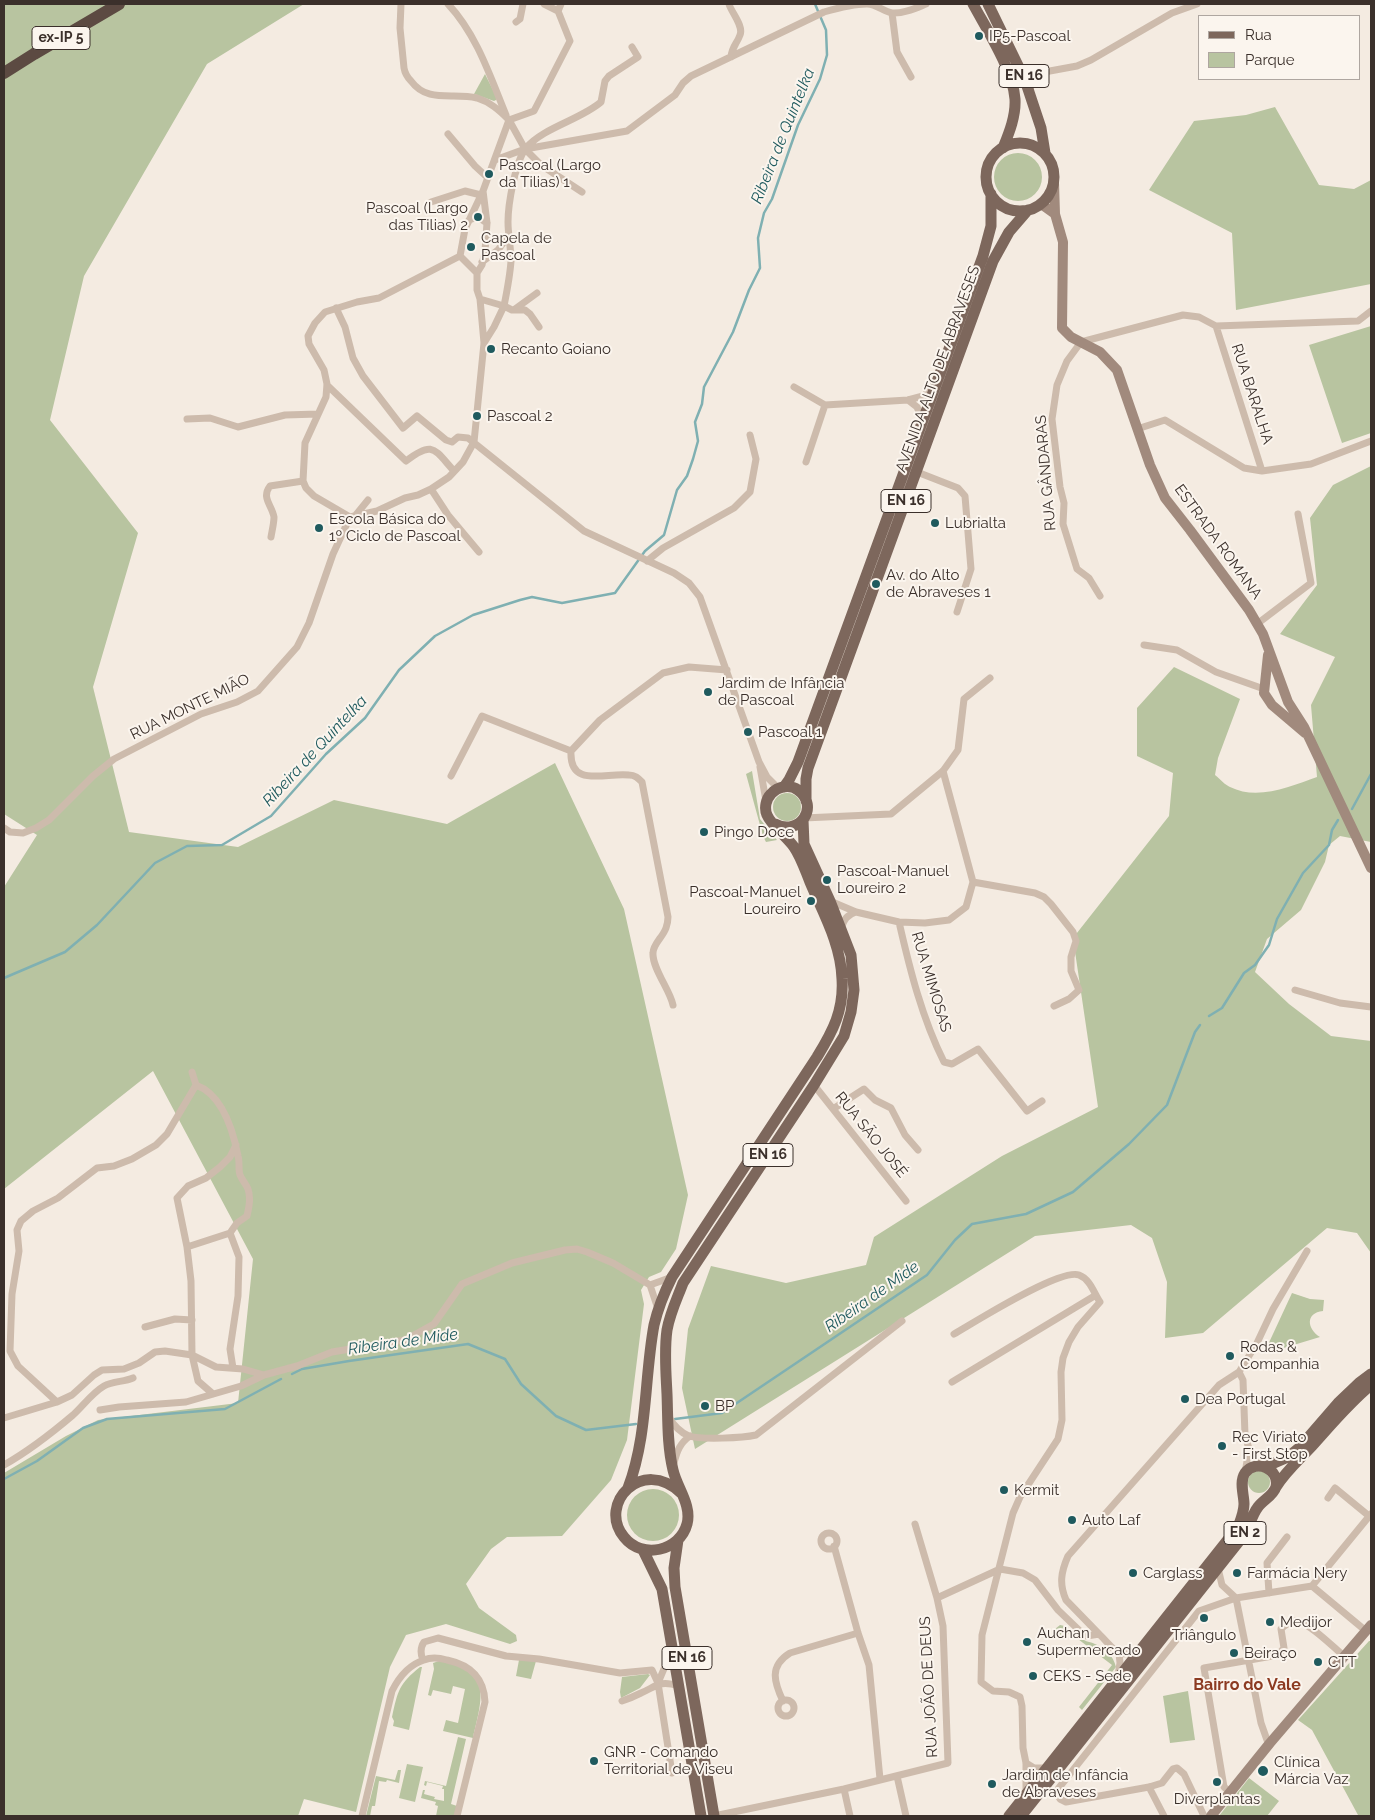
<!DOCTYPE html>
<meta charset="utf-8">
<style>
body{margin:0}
#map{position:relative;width:1375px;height:1820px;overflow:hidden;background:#f4ebe1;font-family:Raleway,sans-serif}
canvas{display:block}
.frame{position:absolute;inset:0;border:5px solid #3b302b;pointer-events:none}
.legend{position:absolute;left:1198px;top:15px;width:162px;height:65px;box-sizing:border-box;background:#fbf5ee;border:1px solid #aea6a0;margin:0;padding:6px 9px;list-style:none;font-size:15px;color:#3b302b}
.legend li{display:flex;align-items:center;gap:10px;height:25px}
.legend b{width:25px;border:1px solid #aea6a0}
</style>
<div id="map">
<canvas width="1375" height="1820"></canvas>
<div class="frame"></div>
<ul class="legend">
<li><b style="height:6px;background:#7d675c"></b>Rua</li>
<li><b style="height:14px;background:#b8c4a0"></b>Parque</li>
</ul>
</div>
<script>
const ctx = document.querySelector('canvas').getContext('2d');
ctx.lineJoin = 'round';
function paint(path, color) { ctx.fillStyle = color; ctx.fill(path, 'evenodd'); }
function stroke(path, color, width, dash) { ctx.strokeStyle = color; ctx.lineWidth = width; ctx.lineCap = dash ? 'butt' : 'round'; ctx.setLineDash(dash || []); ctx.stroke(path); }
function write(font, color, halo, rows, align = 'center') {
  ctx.font = font + ' Raleway,sans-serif'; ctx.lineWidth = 4; ctx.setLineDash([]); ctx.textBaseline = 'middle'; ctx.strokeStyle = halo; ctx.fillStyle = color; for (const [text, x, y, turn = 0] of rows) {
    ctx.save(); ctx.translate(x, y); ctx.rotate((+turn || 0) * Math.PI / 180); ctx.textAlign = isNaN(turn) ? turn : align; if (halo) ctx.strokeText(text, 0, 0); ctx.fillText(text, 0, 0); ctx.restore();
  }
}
const green = new Path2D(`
 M4,4H304L207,64L84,276L50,420L138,533L93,687L129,832L238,847L334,800L447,824L555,763L624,909L688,1195L676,1249L661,1272L649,1277L641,1290L644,1304L627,1440L611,1480L562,1536L507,1537L491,1549L466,1584L479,1608L516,1635L517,1641L510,1644L446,1624L406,1635L390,1667L356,1812L304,1799L298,1816H4V1473L66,1436L98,1420L238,1403L253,1259L153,1071L4,1189V887L37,835L4,814Z
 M485,74L496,96V100L494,101L474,94Z
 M1275,107L1319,185L1354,189L1371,180V284L1236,310L1232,233L1149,190L1194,121L1246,115Z
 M994 177a24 24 0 1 1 48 0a24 24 0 1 1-48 0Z
 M1371,326V433L1342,443L1309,345Z
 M1371,466V842L1340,836L1329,845L1325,862L1301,910L1267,939L1255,972L1289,1004L1331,1036L1371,1041V1253L1357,1233L1327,1228L1203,1333L1165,1338L1167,1282L1152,1238L1131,1225L1035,1236L695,1449L682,1388L688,1329L711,1266L786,1283L866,1265L874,1237L1002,1156L1098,1107L1073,938L1169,816L1173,773L1137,756V708L1174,667L1240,699L1218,758L1215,775C1220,779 1225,785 1230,787C1258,801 1291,786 1317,777L1311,705L1335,657L1280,634L1317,585L1310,518L1333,485Z
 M752,771L760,819L777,840L766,842L763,836L746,774Z
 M773 807a14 14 0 1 1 28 0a14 14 0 1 1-28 0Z
 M1292,1293L1310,1299L1324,1300L1323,1311C1305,1313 1307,1329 1320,1337L1267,1353L1266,1349Z
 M1248 1482a11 11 0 1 1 22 0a11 11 0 1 1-22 0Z
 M627 1515a26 26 0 1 1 52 0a26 26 0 1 1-52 0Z
 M1060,1625C1070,1626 1075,1635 1084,1640C1087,1642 1091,1642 1095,1644C1106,1648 1113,1656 1116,1667L1082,1710L1079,1707L1112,1665L1074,1636L1069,1634L1055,1635V1629Z
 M1369,1641H1371V1816H1357L1358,1815L1312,1730L1298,1720Z
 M519,1660L536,1661L531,1679L516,1676Z
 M439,1661C492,1671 483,1695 473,1738L443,1731L446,1720L458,1723L465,1689L453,1686L451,1694L433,1690L431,1696L428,1695L434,1669L433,1663Z
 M420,1667H422L409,1730L393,1726L394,1721L392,1717C398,1690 399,1684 420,1667Z
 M648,1674L650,1675L640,1688L621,1698L620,1692L622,1677Z
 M1188,1691L1195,1740L1170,1743L1163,1696Z
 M458,1737L466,1739L451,1804L457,1806L454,1816H436L438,1806L435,1805L436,1802L421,1798L423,1790H425L424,1794L435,1797L434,1799L444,1801V1789H442L443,1786L427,1782L426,1786L424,1785L425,1781L446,1786Z
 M407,1764L423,1767L415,1802L399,1798Z
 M398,1770H401L399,1783L387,1780L386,1782L379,1781L375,1806H372L370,1816H366L376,1776L395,1780Z
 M1249,1778L1279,1801L1267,1816H1219Z`);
const stream = new Path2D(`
 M1352,809L1371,774
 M4,978L65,952L97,925L155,863L187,846L222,845L271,816L326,754L365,718L399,670L435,636L473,615L520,600L532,597L562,603L615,593L645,551L664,535L677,490L687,476L693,459L698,441L695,422L702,404L704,387L733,332L749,290L760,268L758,238L764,213L772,199L798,125L820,79L827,55L826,30L815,4
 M1209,1016L1222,1008L1244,973L1255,965L1269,945L1277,919L1303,873L1329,845L1332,830L1338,820
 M292,1374L302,1369L349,1361L468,1344L505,1359L521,1384L556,1416L586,1430L636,1424
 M675,1419L722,1413L927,1275L955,1240L972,1224L1026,1214L1073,1192L1129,1144L1167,1105L1195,1032L1200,1025
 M4,1479L37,1461L83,1428L107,1419L225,1409L281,1379`);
const street = new Path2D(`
 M401,4L400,28L404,68C405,74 407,77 411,81C428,104 453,92 477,98C490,102 499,110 509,120
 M448,4C477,35 490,76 506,115
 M544,4L558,11
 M729,4C731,12 744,26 740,35C737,44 732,46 731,57
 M892,13L897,52L911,77
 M516,22L520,19L523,4
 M1020,67L1028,71L1039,73L1077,66L1091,60L1172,13L1197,4
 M1030,92L1031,85L1039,73
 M509,120L534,111L570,41L558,11L561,4
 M448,134L475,166L488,178
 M525,149L627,131L675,95L683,83L691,76L824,12C838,8 852,4 867,4C876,4 883,11 892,13C903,14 916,8 926,4
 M525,149L541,165L582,192
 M483,191L465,229L460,256L477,273L482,265L485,251L487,223L483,191L509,120L525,149L495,160
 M431,202L465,191L481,195
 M469,220L478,217L487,223
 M482,262L498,250L509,235
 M477,273V290L480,299
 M336,308L345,327L353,358L363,376L403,428L417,416L446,440L452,442L458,437L468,438L584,531L674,573L689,583L700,597L759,762L767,777L778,788
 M515,309L537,293
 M1216,326L1262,471
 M539,327L530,314L525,310H512L504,306C507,291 510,276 511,261C511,248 508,235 508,222C508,205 515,162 526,148C544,127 580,120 601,102L605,81L609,76L638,57L632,47
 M327,385L406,461C433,440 434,449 454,471
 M794,387L825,405
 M908,400L917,407L923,421
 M187,419L210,418L238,427L285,415L318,414
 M1137,429L1165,420L1244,468L1262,471L1311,464L1371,441
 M806,462L825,405L908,400L923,396L934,388
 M917,472L958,488L965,496L971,569L957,612
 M431,489L448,515L479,552
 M355,516L368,500
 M350,517L314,496L306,488L303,481L305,443L326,397L327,384L324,370L309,344L308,336L315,323L325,312L357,302L379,298L460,256
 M350,517L377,511L405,498L418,495L431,489L449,477L463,462L474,442L484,343L480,299L504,306L494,327L484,343
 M271,537C272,531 274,523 274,517C272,505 261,498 270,486L303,481
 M647,561L663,548L734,508L750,492L756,459L750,435
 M1100,596L1089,578L1077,569L1063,524L1064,503L1060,487L1052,419L1057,385L1067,361L1081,342L1183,315L1199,317L1216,326L1358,321L1371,311
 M1257,624L1311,583L1298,514
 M1144,645L1177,650L1216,672L1264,689
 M571,751C569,789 606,772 629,775C635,775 638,778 642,782L668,917C668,921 667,925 666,928C663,937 653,944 653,953C652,968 670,990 673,1005
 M760,767L766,801
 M451,776L482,716L571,751L600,720L663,673L689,667L727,670
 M804,818L891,814L943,771L958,750L964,699L990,678
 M4,828L10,832L23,833L36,828L49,820L93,776L114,759L201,714L237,702L258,691L297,647L309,623L333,554L350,517
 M973,882L1035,893L1044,897L1051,904L1073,932L1076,941L1071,957V971L1079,990L1069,999L1054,1006
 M830,901L856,912L899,922L925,923L949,920L966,907L973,882L943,771
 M899,922C910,970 922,1018 944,1062L952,1064L978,1049L1027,1111L1042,1101
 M841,929C844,919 847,915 856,912
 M1295,990L1340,1003L1371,1007
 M192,1072L196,1085C223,1095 233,1130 238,1156C240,1162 238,1169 240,1175C242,1180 246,1184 248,1189C251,1198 249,1207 247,1216L237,1223L230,1233L187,1247L191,1281L192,1355L198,1381L213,1394
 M814,1085L906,1201
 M833,1109L864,1089L875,1100L891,1108L905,1135L918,1150
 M230,1233L239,1257L238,1296L230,1349L233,1368
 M187,1247L177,1198L188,1186L206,1178L220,1167L230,1157L236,1145
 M650,1285L672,1277
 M145,1327L175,1319L192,1320
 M954,1334C975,1322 1060,1268 1079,1275C1090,1279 1094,1293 1100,1302L1078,1327L1069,1342L1063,1358L1061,1372L1062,1420L1058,1439L1020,1497L1013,1513L982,1635L981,1682L993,1691L1009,1692L1020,1697L1022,1706L1023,1748L1026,1763V1794
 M952,1382L1096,1295
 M57,1402L18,1366L10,1351L12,1294L19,1251L17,1230L21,1221L33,1211L58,1198L97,1168L114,1166L132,1159L156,1145L167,1134L196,1085
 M100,1410L119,1407L186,1402L241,1386L264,1375L297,1366L332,1352L405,1340L434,1324L462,1284L512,1263L565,1250L577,1249L587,1252L613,1263L650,1285L658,1309
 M669,1417C673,1425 681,1433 689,1436C702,1440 743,1438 756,1435L902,1321
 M4,1418L57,1402L72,1395L94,1375L102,1370L124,1369L139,1363L155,1352L165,1351L192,1355L216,1367L243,1369L264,1375
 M1249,1449L1261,1466
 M674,1463C677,1451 680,1443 690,1436
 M4,1465C27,1452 53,1432 73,1415C83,1406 92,1393 104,1386C113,1381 124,1382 133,1378
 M1245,1473L1249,1449L1245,1435L1243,1380L1239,1372L1257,1343L1273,1309L1307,1251
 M1328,1498L1335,1488L1369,1516
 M821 1541a8 8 0 1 1 16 0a8 8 0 1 1-16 0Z
 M834,1546L858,1633L869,1665L880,1779
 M1218,1568L1222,1585L1236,1598L1261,1723L1267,1740L1270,1743
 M1312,1586L1366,1631
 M1269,1593L1267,1563L1287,1537
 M937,1598L1000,1569L1023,1573L1035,1580L1058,1610L1083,1634L1087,1636L1099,1634C1115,1649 1116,1659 1139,1651
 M1099,1634L1066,1600C1059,1584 1061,1572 1068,1556L1219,1385L1239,1372
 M423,1660C420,1653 420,1648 424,1642L438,1638L506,1656L539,1659L620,1673L652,1670L658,1683L672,1773
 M1118,1675L1120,1663L1119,1653
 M658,1683L666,1664L670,1648
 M778 1708a8 8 0 1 1 16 0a8 8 0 1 1-16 0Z
 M622,1701C628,1699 635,1696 641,1693C657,1686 659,1680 679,1686
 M783,1701C774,1682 769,1666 790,1653L858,1633
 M1026,1763L1034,1768H1046
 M897,1776L906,1816
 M1149,1787L1164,1816
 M844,1789L850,1816
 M1230,1792L1224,1787L1204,1668L1278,1655L1284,1648L1281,1629C1285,1625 1289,1622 1295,1621C1307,1620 1334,1648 1344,1656
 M362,1816L392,1691C399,1677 408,1665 424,1660C431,1657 440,1658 447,1660C470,1665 484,1677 485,1702L457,1816
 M714,1816L844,1789L948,1763L943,1626L937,1598L915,1524
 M1204,1816L1184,1774L1177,1768L1173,1769L1162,1783L1149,1787L1066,1802L1060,1799L1057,1794L1058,1789L1199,1611L1236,1598L1312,1586L1371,1514`);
const secondary = new Path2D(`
 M1054,183L1055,214L1063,242L1062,328L1071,337L1100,352L1117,370L1150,465L1165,498L1190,530L1249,610L1263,634L1288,702L1304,727L1371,868
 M1041,204L1055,214
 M1268,655L1264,693L1272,705L1305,733
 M1211,1816L1270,1743L1371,1625`);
const primary = new Path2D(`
 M973,4C987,30 1013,70 1015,99C1016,116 1009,133 1003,148
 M988,4L1025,80L1041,128L1045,153
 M986 177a34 34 0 1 1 68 0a34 34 0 1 1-68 0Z
 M784,787L789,780L798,762L983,256L991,226V194
 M806,801V779L808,768L993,261L1009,232L1028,210
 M1265,1467L1288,1457L1299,1448L1338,1403L1359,1383L1371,1374
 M1276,1487C1286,1471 1299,1460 1312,1446C1331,1425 1349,1403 1371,1385
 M628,1488C648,1435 644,1379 654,1325C658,1308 664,1293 672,1277L817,1057C833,1031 844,1010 842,979C841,944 823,913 810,882C805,870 801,857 794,847C787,837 771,825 767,815C764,808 766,799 771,794C778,786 790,784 798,790C820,806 800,837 775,824
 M681,1493C642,1456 597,1504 624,1537C642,1560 680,1551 687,1524C692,1505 677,1488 673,1470C667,1445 668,1419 667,1394C666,1373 664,1351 667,1330C670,1313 677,1299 683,1283L814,1085L844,1036L851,1012L854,990L851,955L830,901L804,844L803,820
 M678,1540L674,1568L675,1587L714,1816
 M643,1550L662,1589L701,1816
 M1009,1816L1238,1527C1241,1519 1244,1512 1244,1504C1244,1495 1239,1482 1245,1473C1256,1458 1280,1469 1276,1487C1273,1496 1263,1500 1258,1507C1251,1516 1250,1527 1244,1535L1021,1816`);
const highway = new Path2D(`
 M4,73L34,54L119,4`);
const markers = [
 [979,36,5,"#1f5a5e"],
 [489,174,5,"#1f5a5e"],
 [478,217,5,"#1f5a5e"],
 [471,247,5,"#1f5a5e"],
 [491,349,5,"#1f5a5e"],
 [477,416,5,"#1f5a5e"],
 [935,523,5,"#1f5a5e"],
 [319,528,5,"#1f5a5e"],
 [876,584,5,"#1f5a5e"],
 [708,692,5,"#1f5a5e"],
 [748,732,5,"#1f5a5e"],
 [704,832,5,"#1f5a5e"],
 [827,880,5,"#1f5a5e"],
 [811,901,5,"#1f5a5e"],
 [1230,1356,5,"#1f5a5e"],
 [1185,1399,5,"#1f5a5e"],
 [705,1406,5,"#1f5a5e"],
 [1222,1446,5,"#1f5a5e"],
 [1004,1490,5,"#1f5a5e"],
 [1072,1520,5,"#1f5a5e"],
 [1133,1573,5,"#1f5a5e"],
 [1237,1573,5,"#1f5a5e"],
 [1204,1618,5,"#1f5a5e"],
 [1270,1622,5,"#1f5a5e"],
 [1027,1642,5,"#1f5a5e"],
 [1234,1653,5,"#1f5a5e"],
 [1318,1662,5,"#1f5a5e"],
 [1033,1676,5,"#1f5a5e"],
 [594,1761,5,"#1f5a5e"],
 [1263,1771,6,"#1f5a5e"],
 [1217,1782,5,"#1f5a5e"],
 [992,1784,5,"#1f5a5e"]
];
const shields = [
 [61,38,58],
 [1024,76,50],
 [906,501,50],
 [768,1155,50],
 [1245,1533,42],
 [687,1658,50]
];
const shieldNames = [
 ["ex-IP 5",61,38],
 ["EN 16",1024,76],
 ["EN 16",906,501],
 ["EN 16",768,1155],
 ["EN 2",1245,1533],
 ["EN 16",687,1658]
];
const poiNames = [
 ["IP5-Pascoal",989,36],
 ["Pascoal (Largo",499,165],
 ["da Tilias) 1",499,182],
 ["Pascoal (Largo",468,208,"right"],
 ["das Tilias) 2",468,225,"right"],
 ["Capela de",481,238],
 ["Pascoal",481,255],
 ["Recanto Goiano",501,349],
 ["Pascoal 2",487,416],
 ["Escola Básica do",329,519],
 ["1º Ciclo de Pascoal",329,536],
 ["Lubrialta",945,523],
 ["Av. do Alto",886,575],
 ["de Abraveses 1",886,592],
 ["Jardim de Infância",718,683],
 ["de Pascoal",718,700],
 ["Pascoal 1",758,732],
 ["Pingo Doce",714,832],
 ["Pascoal-Manuel",837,871],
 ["Loureiro 2",837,888],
 ["Pascoal-Manuel",801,892,"right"],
 ["Loureiro",801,909,"right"],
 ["Rodas &",1240,1347],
 ["Companhia",1240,1364],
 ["Dea Portugal",1195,1399],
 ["BP",715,1406],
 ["Rec Viriato",1232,1437],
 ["- First Stop",1232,1454],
 ["Kermit",1014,1490],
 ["Auto Laf",1082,1520],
 ["Carglass",1143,1573],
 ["Farmácia Nery",1247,1573],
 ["Medijor",1280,1622],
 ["Auchan",1037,1633],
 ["Supermercado",1037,1650],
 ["Triângulo",1204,1635,"center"],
 ["Beiraço",1244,1653],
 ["CTT",1328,1662],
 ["CEKS - Sede",1043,1676],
 ["GNR - Comando",604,1752],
 ["Territorial de Viseu",604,1769],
 ["Clínica",1274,1762],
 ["Márcia Vaz",1274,1779],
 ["Jardim de Infância",1002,1775],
 ["de Abraveses",1002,1792],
 ["Diverplantas",1217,1799,"center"]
];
const streetNames = [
 ["AVENIDA ALTO DE ABRAVESES",938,369,-70],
 ["RUA BARALHA",1252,394,72],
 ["RUA GÂNDARAS",1046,473,-95],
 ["ESTRADA ROMANA",1218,542,54],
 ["RUA MONTE MIÃO",190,707,-26],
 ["RUA MIMOSAS",931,982,73],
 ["RUA SÃO JOSÉ",871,1135,51],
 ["RUA JOÃO DE DEUS",929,1687,-93]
];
const waterNames = [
 ["Ribeira de Quintelka",783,136,-68],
 ["Ribeira de Quintelka",315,751,-47],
 ["Ribeira de Mide",872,1297,-35],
 ["Ribeira de Mide",403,1342,-8]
];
const neighbourhoodNames = [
 ["Bairro do Vale",1247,1685]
];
paint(green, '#b8c4a0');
stroke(stream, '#7fb0b2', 2.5);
stroke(street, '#cdbbac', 7);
stroke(secondary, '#a18a7d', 10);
stroke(primary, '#7d675c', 11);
stroke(highway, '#5c4a42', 12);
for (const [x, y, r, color] of markers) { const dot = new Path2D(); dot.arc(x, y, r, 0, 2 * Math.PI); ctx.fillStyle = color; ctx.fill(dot); stroke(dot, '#fbf5ee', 2); }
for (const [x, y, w] of shields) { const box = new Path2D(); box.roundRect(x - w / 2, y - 11.5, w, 23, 4); ctx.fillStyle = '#fbf5ee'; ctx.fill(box); stroke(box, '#3b302b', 1); }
write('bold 14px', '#3b302b', null, shieldNames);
write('15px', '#3b302b', '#fbf5ee', poiNames, 'left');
write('15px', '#3b302b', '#fbf5ee', streetNames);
write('italic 16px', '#1f5a5e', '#fbf5ee', waterNames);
write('bold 16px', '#8c3b22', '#fbf5ee', neighbourhoodNames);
</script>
